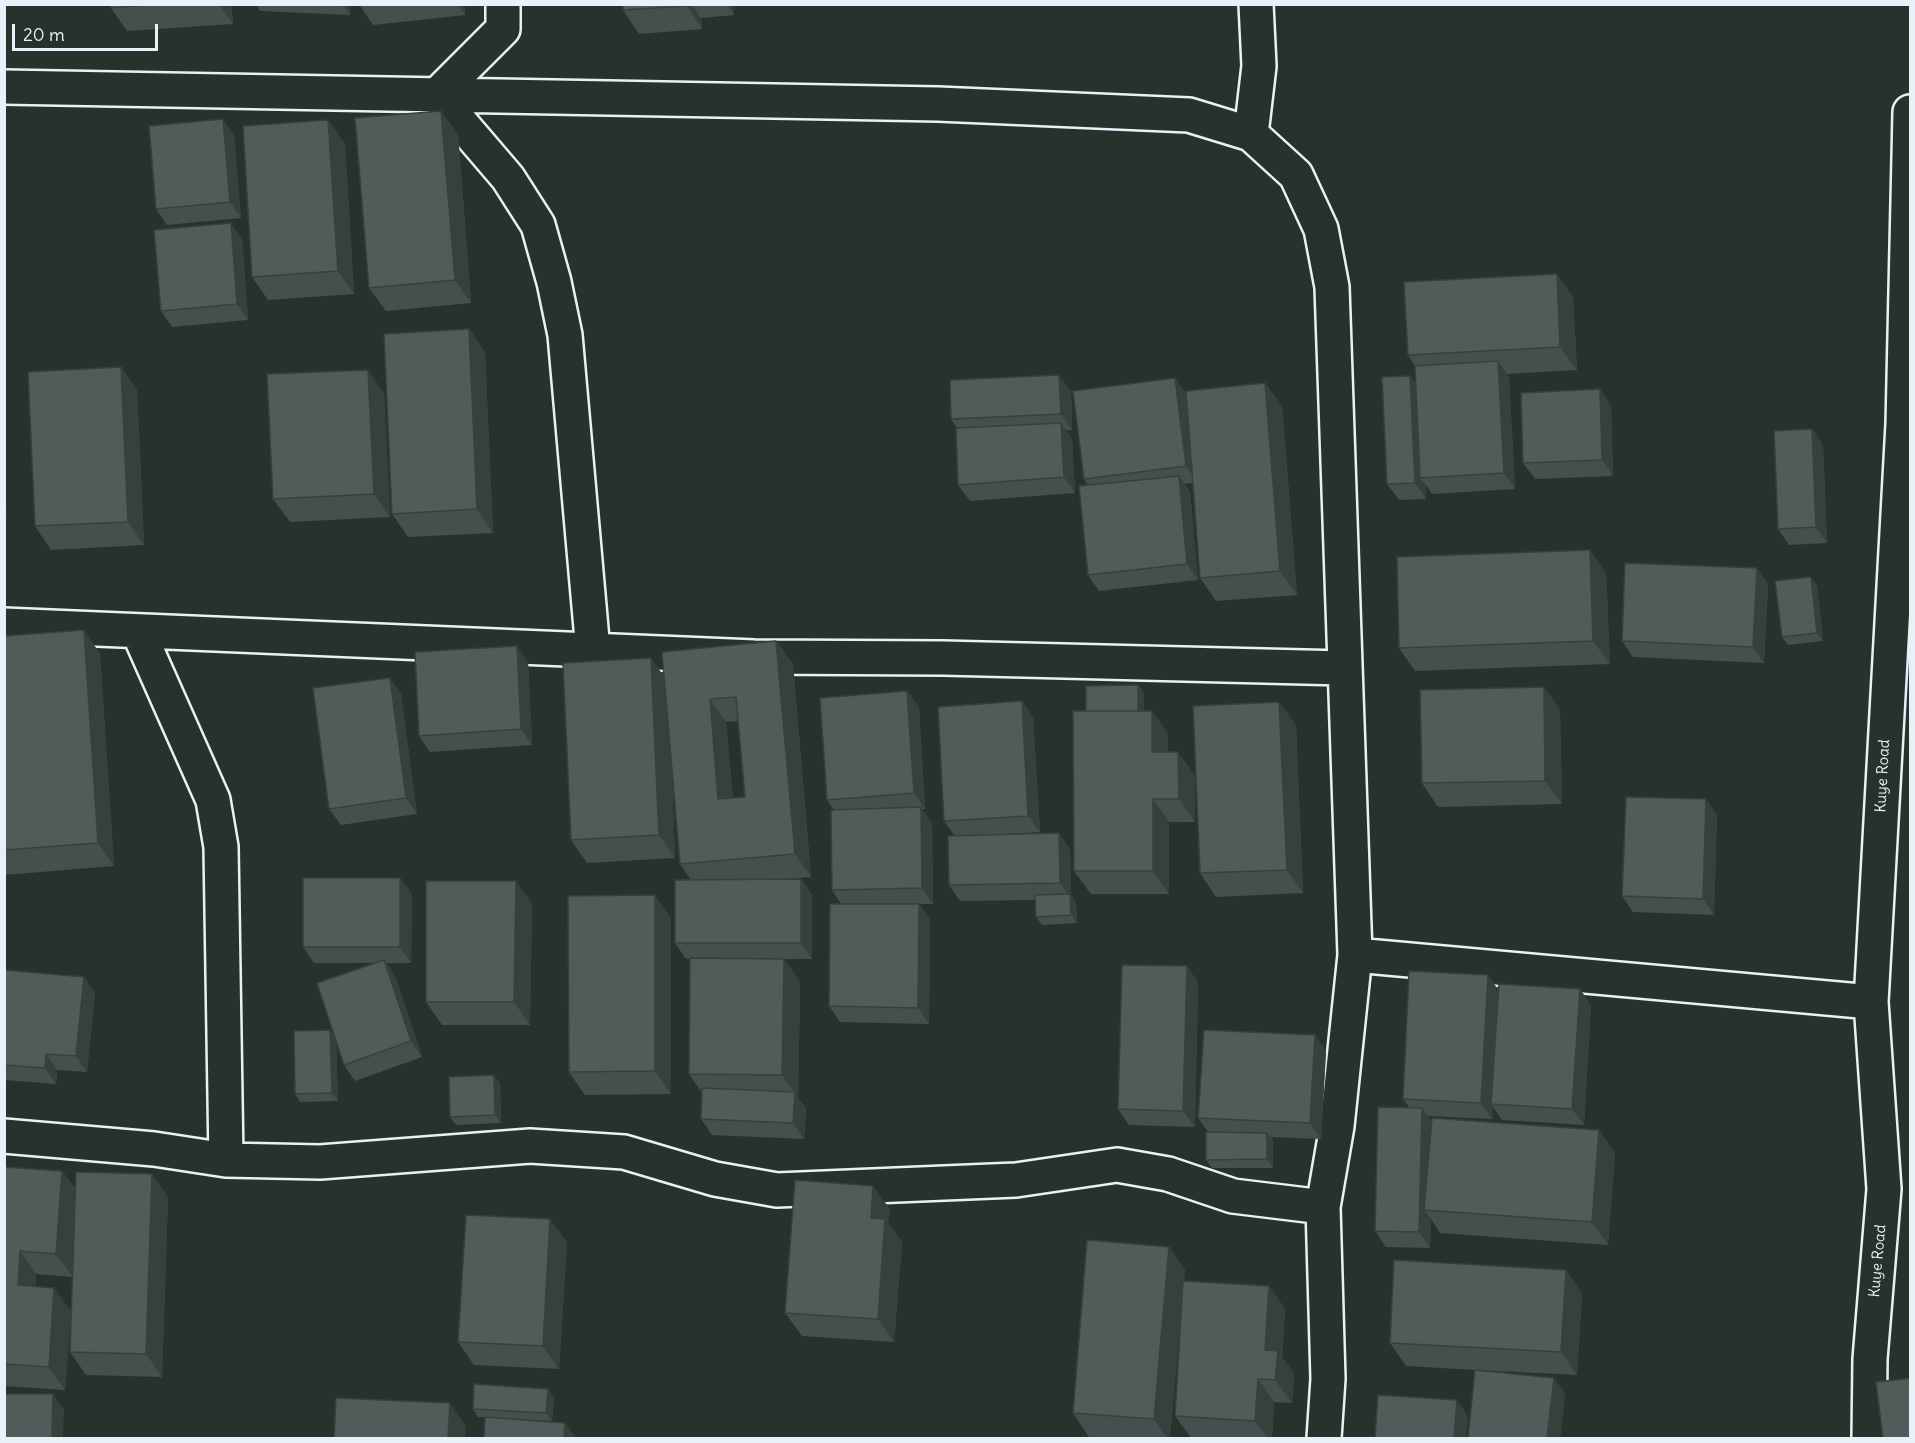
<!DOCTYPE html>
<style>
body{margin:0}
#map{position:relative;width:1915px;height:1443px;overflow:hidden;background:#26332d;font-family:Delius,sans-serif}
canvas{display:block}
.frame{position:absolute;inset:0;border:6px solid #e8f1f8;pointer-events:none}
.scale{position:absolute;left:12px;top:24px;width:146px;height:27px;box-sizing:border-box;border:3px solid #e8f1f8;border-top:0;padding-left:8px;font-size:18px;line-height:21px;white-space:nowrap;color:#e8f1f8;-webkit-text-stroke:4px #26332d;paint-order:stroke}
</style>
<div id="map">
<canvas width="1915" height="1443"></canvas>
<div class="frame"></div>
<div class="scale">20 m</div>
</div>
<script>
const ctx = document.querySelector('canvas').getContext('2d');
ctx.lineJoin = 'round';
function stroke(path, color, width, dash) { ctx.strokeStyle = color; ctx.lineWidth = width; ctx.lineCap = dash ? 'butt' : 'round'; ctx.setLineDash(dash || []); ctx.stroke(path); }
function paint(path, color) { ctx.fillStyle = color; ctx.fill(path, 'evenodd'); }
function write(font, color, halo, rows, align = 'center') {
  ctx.font = font + ' Delius,sans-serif'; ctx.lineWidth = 4.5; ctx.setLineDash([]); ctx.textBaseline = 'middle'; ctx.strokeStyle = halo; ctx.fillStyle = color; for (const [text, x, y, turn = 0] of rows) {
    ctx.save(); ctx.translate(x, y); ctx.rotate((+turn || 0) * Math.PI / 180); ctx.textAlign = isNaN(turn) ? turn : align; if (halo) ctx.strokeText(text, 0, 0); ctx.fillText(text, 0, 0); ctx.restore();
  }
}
const minor = new Path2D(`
 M503,4V29L437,95L508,178L538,225L554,282L565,335L593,651
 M4,87L938,104L1189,115L1251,134L1296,175L1321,229L1332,287L1355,955L1337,1126L1323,1207L1328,1379L1324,1438
 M1251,134L1259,66L1256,4
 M4,625L754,657L943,658L1344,668
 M138,631L213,800L221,847L226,1160
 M1355,955L1871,1002
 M4,1136L154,1149L226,1160L320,1162L530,1146L624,1152L715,1179L777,1190L1016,1180L1117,1165L1168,1174L1233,1196L1323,1207
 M1869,1438L1870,1359L1884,1189L1871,1002L1903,424L1910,112`);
const wall = new Path2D(`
 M111,4H231L233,24L127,31L111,8Z
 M256,4H350V15L260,11Z
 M359,4H464L465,15L373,25Z
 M623,4H733L734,15L701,18L702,29L639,34L623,10Z
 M328,120L345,144L354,294L268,300L252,277Z
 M458,134L471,303L386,311L369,288Z
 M234,135L241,218L167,225L156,209Z
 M242,239L248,320L172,327L161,311Z
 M1573,297L1577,370L1507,374L1509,377L1515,489L1432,494L1426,485V499L1399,500L1387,484L1410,376L1416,384L1415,366L1408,355Z
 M469,329L485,352L493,533L408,537L392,514Z
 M121,367L137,390L144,545L51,550L35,526Z
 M1175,378L1186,394L1265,383L1282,406L1297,595L1216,601L1200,578L1193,483L1184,484L1190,492L1198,580L1099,591L1088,575V485L1084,479Z
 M1600,389L1611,406L1613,476L1535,479L1523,463Z
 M1071,391L1072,430H1066L1072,439L1075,493L970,501L958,485L957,428L951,419Z
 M384,393L390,517L290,522L273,499Z
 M1812,429L1823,445L1827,543L1789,545L1778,529Z
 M1606,573L1610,664L1415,671L1399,648Z
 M1768,584L1764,663L1633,657L1622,641Z
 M1817,585L1823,641L1788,645L1782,637Z
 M84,630L100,654L114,866L4,875V636Z
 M776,641L793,664L811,877L786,879H801L812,895V959H768H784L800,982L798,1098L806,1108L804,1139L712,1135L701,1119L702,1093L689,1074L690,959H686L675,943L691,880L680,864L671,754L675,858L587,863L571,840L664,676ZM738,721L745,797L733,798L726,722Z
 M528,662L532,745L430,752L419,736Z
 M1138,685L1144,694V711H1152L1168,734V752L1195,775V822H1169V894H1091L1074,871L1086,711Z
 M1544,687L1560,710L1562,804L1438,807L1422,783Z
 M907,691L919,707L925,809H922L932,824L933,904H919L930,920L929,1024L840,1022L829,1006L841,904L832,890L834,810L827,800Z
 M401,694L417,814L341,825L329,809Z
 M1022,701L1033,717L1040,832L988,835L1070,849L1071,895L1076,902L1077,923L1042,925L1036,917L1035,900L960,901L949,885L955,836L944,821Z
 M1296,725L1303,893L1216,897L1200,873Z
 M1706,799L1717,815L1714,915L1633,912L1622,896Z
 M400,878L412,894L411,963H386L395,976L422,1057L355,1081L344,1065L336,1041L338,1101L300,1102L295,1094L335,1036L376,963H314L303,947Z
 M532,904L530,1025H442L426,1002Z
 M671,918V1094L585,1095L569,1072Z
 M4,970L84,977L95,993L87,1072L57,1070L56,1084L4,1080Z
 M1198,982L1195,1127L1129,1125L1118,1109Z
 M1499,991L1591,1005L1584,1125L1502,1120L1493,1107L1492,1119L1427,1116L1431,1121L1599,1130L1615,1153L1608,1245L1440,1233L1431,1219L1430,1248L1386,1247L1375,1231L1409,1107L1403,1099Z
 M1315,1035L1326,1051L1321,1139L1271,1137L1273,1141V1168H1212L1206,1160L1208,1132L1198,1118Z
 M500,1083L501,1123L456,1125L450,1117Z
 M4,1167L62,1171L76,1190L168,1197L162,1377L86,1375L70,1352L73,1277L36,1274L35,1286L71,1311L65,1390L4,1386Z
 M890,1209L888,1223L902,1242L894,1342L802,1336L785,1313Z
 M567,1242L559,1369L474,1365L458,1342Z
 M1169,1247L1185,1270L1184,1281L1269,1286L1285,1309L1282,1357L1294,1374L1292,1403L1274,1402L1272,1438H1191L1175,1416L1182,1297L1170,1438H1115L1089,1437L1073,1413Z
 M1582,1293L1577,1375L1477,1370L1554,1378L1565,1394L1560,1438H1468L1475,1370L1406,1366L1390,1343Z
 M554,1397L552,1421L478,1417L473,1409Z`);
const shadedWall = new Path2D(`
 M219,4H231L233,24Z
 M342,4H350V15Z
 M457,4H464L465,15Z
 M686,4H691L701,18L702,29Z
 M727,4H733L734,15Z
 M441,111L458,134L471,303L455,280Z
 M223,119L234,135L241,218L230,202Z
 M328,120L345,144L354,294L338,271Z
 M231,223L242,239L248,320L237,304Z
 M1557,274L1573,297L1577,370L1560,347Z
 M469,329L485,352L493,533L477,509Z
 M1498,361L1509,377L1515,489L1504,473Z
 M121,367L137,390L144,545L128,522Z
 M368,370L384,393L390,517L374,494Z
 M1059,375L1071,391L1072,430L1061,414Z
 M1410,376L1421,392L1420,478L1426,485V499L1415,483Z
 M1175,378L1186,394L1197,482L1186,466Z
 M1265,383L1282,406L1297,595L1280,571Z
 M1600,389L1611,406L1613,476L1602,460Z
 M1061,423L1072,439L1075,493L1064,477Z
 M1812,429L1823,445L1827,543L1816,527Z
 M1179,476L1190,492L1198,580L1187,564Z
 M4,491L7,516L4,513Z
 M1590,550L1606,573L1610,664L1593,641Z
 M1757,568L1768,584L1764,663L1753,647Z
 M1811,577L1817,585L1823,641L1817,633Z
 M84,630L100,654L114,866L98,843Z
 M776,641L793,664L811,877L795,854Z
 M517,646L528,662L532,745L521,729Z
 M651,658L668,682L675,858L659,835Z
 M390,678L401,694L417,814L406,798Z
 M1138,685L1144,694V729L1138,721Z
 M1544,687L1560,710L1562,804L1545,781Z
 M907,691L919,707L925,809L914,793Z
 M710,699L726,722L735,822L718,799Z
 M1022,701L1033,717L1040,832L1028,816Z
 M1279,702L1296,725L1303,893L1287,870Z
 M1152,711L1168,734V775L1152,752Z
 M1178,752L1195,775V822L1179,799Z
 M1153,799L1169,822V894L1153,871Z
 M1706,799L1717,815L1714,915L1703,899Z
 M921,807L932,824L933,904L922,888Z
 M1059,833L1070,849L1071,895L1076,902L1077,923L1071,915L1070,897L1060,883Z
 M400,878L412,894L411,963L400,947Z
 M801,879L812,895V959L801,943Z
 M516,881L532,904L530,1025L514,1002Z
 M655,895L671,918V1094L655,1071Z
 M919,904L930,920L929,1024L918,1008Z
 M784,959L800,982L798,1098L806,1108L804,1139L793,1123L795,1093L782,1075Z
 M384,960L395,976L422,1057L411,1041Z
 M1187,966L1198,982L1195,1127L1183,1111Z
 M1488,975L1499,991L1491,1104L1493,1107L1492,1119L1481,1103Z
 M84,977L95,993L87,1072L76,1056Z
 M1580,989L1591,1005L1584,1125L1572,1109Z
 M330,1030L336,1039L338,1101L332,1093Z
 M1315,1035L1326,1051L1321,1139L1310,1123Z
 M46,1054L57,1070L56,1084L45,1068Z
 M494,1075L500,1083L501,1123L495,1115Z
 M1422,1108L1433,1124L1424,1210L1431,1219L1430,1248L1419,1232Z
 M1599,1130L1615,1153L1608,1245L1592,1222Z
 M1267,1133L1273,1141V1168L1267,1159Z
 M62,1171L78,1194L73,1277L56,1254Z
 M152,1174L168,1197L162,1377L146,1354Z
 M873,1186L890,1209L888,1223L902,1242L894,1342L878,1319L871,1218Z
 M550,1219L567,1242L559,1369L543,1346Z
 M1169,1247L1185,1270L1170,1438H1167L1154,1419Z
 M20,1251L36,1274L34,1308L18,1285Z
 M1566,1270L1582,1293L1577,1375L1561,1352Z
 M1269,1286L1285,1309L1282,1357L1294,1374L1292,1403L1275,1380L1265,1350Z
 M54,1288L71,1311L65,1390L49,1367Z
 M1554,1378L1565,1394L1560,1438H1547Z
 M1258,1379L1274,1402L1272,1438H1268L1255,1421Z
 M548,1389L554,1397L552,1421L546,1413Z
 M53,1394L64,1410L63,1438H52Z
 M1457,1400L1468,1416L1466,1438H1454Z
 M450,1403L466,1426L465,1438H448Z
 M565,1423L576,1438H564Z`);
const building = new Path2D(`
 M111,4H160L111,8Z
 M623,4H686V6L623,10Z
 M441,111L455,280L369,288L355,118Z
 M223,119L230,202L156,209L149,126Z
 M328,120L338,271L252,277L243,126Z
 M231,223L237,304L161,311L154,230Z
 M1557,274L1560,347L1408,355L1404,282Z
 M469,329L477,509L392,514L384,334Z
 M1498,361L1504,473L1420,478L1415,366Z
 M121,367L128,522L35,526L28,372Z
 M368,370L374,494L273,499L267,374Z
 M1059,375L1061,414L951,419L950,380Z
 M1410,376L1415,483L1387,484L1382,377Z
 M1175,378L1186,466L1084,479L1073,391Z
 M1265,383L1280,571L1200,578L1186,391Z
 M1600,389L1602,460L1523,463L1521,393Z
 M1061,423L1064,477L958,485L956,428Z
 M1812,429L1816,527L1778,529L1774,431Z
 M1179,476L1187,564L1088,575L1079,486Z
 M1590,550L1593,641L1399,648L1397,557Z
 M1625,563L1757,568L1753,647L1622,641Z
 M1811,577L1817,633L1782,637L1775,581Z
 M84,630L98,843L4,850V636Z
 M776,641L795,854L680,864L662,652ZM736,697L745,797L718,799L710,699Z
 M517,646L521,729L419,736L415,652Z
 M651,658L659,835L571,840L563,663Z
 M390,678L406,798L329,809L313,688Z
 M1138,685V711H1086V686Z
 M1544,687L1545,781L1422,783L1420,690Z
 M907,691L914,793L827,800L820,698Z
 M1022,701L1028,816L944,821L938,707Z
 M1279,702L1287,870L1200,873L1193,706Z
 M1073,711H1152V752H1178L1179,799H1153V871H1074Z
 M1626,797L1706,799L1703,899L1622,896Z
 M921,807L922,888L832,890L831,810Z
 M1059,833L1060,883L949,885L948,836Z
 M303,878H400V947H303Z
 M801,879V943H675V880Z
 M426,881H516L514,1002H426Z
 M1070,894L1071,915L1036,917L1035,895Z
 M655,895V1071L569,1072L568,896Z
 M830,904H919L918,1008L829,1006Z
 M690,958L784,959L782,1075L689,1074Z
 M384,960L411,1041L344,1065L317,983Z
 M1122,965L1187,966L1183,1111L1118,1109Z
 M4,970L84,977L76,1056L46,1054L45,1068L4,1065Z
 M1409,971L1488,975L1481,1103L1403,1099Z
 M1499,984L1580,989L1572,1109L1491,1104Z
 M330,1030L332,1093L295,1094L294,1031Z
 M1204,1030L1315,1035L1310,1123L1198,1118Z
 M494,1075L495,1115L450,1117L449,1077Z
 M702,1088L795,1092L793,1123L701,1119Z
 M1378,1107L1422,1108L1419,1232L1375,1231Z
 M1432,1118L1599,1130L1592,1222L1424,1210Z
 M1206,1132L1267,1133V1159L1206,1160Z
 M4,1167L62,1171L56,1254L20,1251L18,1285L54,1288L49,1367L4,1364Z
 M76,1172L152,1174L146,1354L70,1352Z
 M795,1180L873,1186L871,1218L885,1219L878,1319L785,1313Z
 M466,1215L550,1219L543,1346L458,1342Z
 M1087,1240L1169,1247L1154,1419L1073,1413Z
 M1394,1260L1566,1270L1561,1352L1390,1343Z
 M1183,1281L1269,1286L1265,1350L1278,1351L1275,1380L1258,1379L1255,1421L1175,1416Z
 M1475,1370L1554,1378L1547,1438H1468Z
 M1911,1378V1438H1883L1876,1382Z
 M474,1384L548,1389L546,1413L473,1409Z
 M4,1394H53L52,1438H4Z
 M1378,1395L1457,1400L1454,1438H1375Z
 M336,1398L450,1403L448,1438H334Z
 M485,1417L565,1423L564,1438H484Z`);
const streetNames = [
 ["Kuye Road",1883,776,-87],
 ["Kuye Road",1878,1261,-85]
];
stroke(minor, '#e8f1f8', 38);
stroke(minor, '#26332d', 33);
paint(wall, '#454f4d');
paint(shadedWall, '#38403e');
paint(building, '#505c59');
stroke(building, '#38403e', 1.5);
write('15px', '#e8f1f8', '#26332d', streetNames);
</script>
